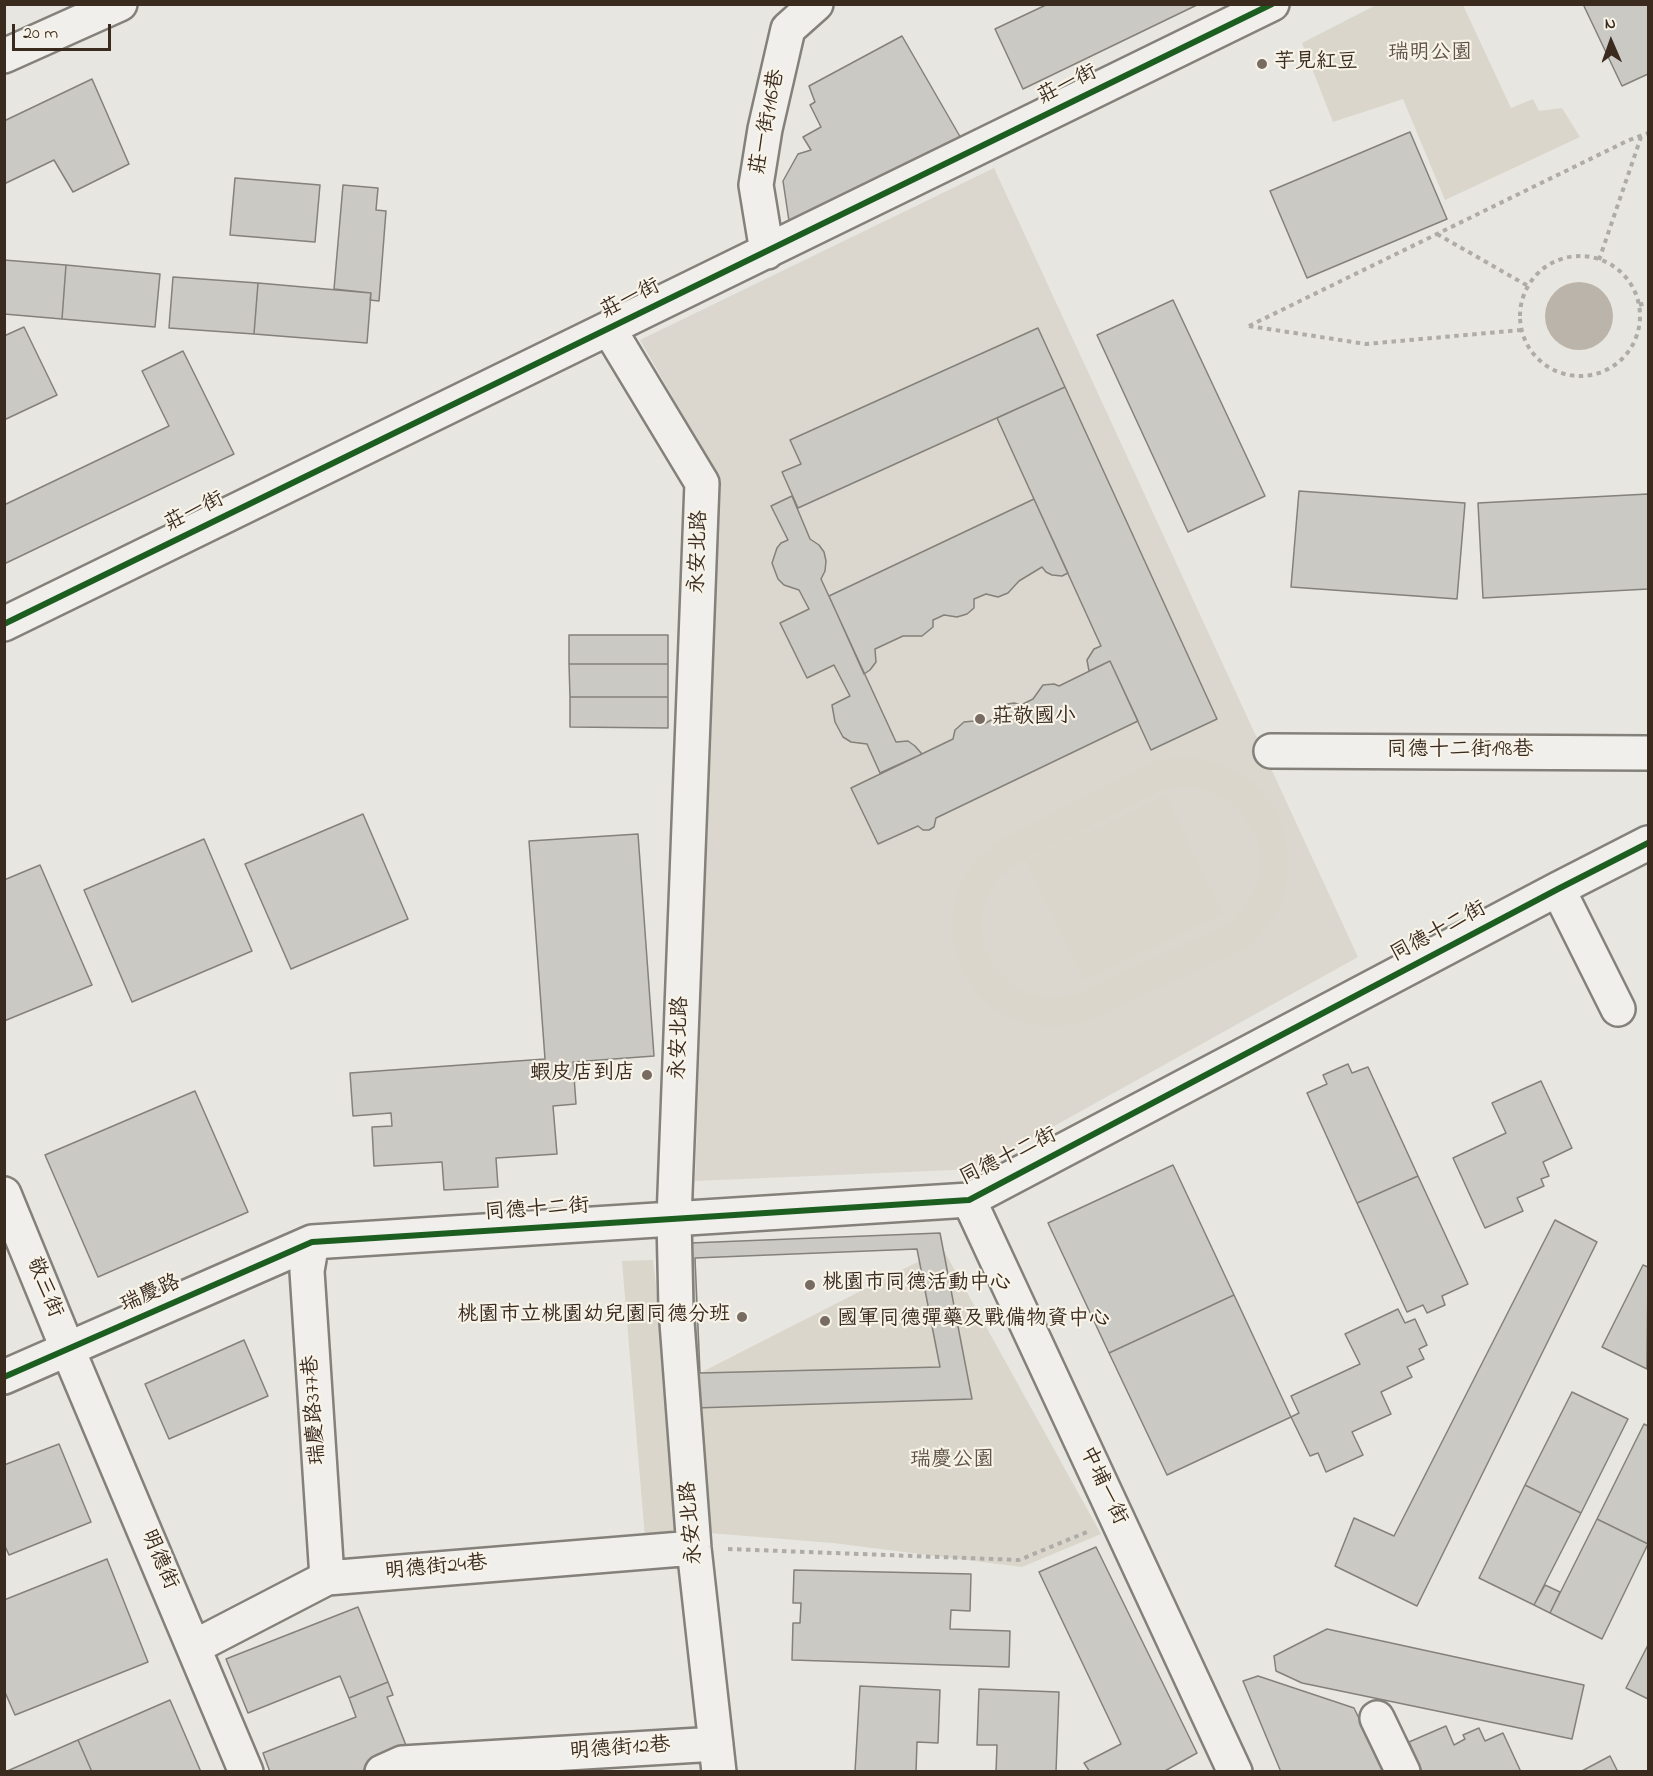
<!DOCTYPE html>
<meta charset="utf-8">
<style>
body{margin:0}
#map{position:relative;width:1653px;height:1776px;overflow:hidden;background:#e8e6e0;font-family:"Indie Flower",sans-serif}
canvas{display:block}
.frame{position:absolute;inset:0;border:6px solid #3b2a1e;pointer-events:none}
.north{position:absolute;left:1581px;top:12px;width:60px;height:60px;-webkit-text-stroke:4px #f7f3e8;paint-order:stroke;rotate:358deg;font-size:16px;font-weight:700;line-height:24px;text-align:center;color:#3b2a1e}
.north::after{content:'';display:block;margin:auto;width:21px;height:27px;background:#3b2a1e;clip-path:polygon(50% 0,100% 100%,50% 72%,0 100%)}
.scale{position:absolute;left:12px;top:24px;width:99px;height:27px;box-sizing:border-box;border:3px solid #3b2a1e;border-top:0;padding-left:8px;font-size:18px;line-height:21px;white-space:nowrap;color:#3b2a1e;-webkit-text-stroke:4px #f7f3e8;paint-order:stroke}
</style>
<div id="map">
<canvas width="1653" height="1776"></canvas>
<div class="frame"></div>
<div class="north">N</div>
<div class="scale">20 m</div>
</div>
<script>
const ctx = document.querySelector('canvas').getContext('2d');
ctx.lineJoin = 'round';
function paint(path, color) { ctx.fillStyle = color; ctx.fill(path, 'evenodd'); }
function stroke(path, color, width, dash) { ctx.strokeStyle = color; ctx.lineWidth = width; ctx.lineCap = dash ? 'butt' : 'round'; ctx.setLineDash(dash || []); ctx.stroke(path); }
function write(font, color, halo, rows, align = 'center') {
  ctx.font = font + ' "Indie Flower","LXGW WenKai TC",sans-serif'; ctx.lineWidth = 4.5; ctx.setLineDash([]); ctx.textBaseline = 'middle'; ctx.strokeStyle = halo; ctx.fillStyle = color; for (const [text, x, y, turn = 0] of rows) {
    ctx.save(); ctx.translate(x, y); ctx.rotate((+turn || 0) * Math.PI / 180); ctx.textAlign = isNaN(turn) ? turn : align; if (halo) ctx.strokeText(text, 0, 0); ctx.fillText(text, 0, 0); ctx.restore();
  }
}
const built = new Path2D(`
 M994,168L1358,957L977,1169L695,1181L720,480L640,340Z`);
const green = new Path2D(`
 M1376,5H1463L1511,108L1533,99L1539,111L1562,108L1580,137L1445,200L1403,99L1333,122L1302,43Z
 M1187,757C1205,760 1224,763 1240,773C1283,801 1299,857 1280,904C1274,920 1262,932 1250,945L1096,1018C1075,1025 1055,1029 1033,1025C963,1013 930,927 969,870C979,856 992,846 1006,837L1158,760ZM1186,786C1192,787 1199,787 1205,789C1242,799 1267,840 1259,877C1255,895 1245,909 1233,921L1085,991C1069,997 1052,1001 1035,996C989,984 965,927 993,886C1000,875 1010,868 1020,861L1166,788Z
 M1165,795L1223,913L1085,980L1026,861Z
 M943,1249L1101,1534L1022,1567L833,1543L709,1533L700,1373Z
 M653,1260L685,1535L645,1538L622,1261Z`);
const water = new Path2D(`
 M1545 316a34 34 0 1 1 68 0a34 34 0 1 1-68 0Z`);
const building = new Path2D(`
 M1048,4H1199L1023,89L995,29Z
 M1583,4H1648V74L1622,86Z
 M902,36L962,140L789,221L783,181L798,154L811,150L803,137L821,127L810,105L815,102L809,86Z
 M92,79L129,164L73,192L54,160L4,184V121Z
 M1410,132L1447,219L1307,278L1270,191Z
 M235,178L320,185L315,242L230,235Z
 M343,185L378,188L376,210L386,211L379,301L370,300L371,293L334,289Z
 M4,260L66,265L62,319L4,314Z
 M66,265L160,274L155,327L62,319Z
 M173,277L258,283L254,334L169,328Z
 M258,283L371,293L367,343L254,334Z
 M1173,300L1265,496L1188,532L1097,335Z
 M24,327L57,395L4,420V336Z
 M1038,328L1065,387L798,508L782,472L801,464L790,440Z
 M183,351L234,454L4,564V505L169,426L142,371Z
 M1065,387L1217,719L1151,750L1110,661L1089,671L1087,660L1094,649L1101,646L997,418Z
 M1299,491L1465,503L1457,599L1291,587Z
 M1648,494V589L1483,598L1478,503Z
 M792,496L810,539L819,545L824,552L826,561L825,571L821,579L896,742L908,741L915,746L922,754L880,773L867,744L851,742L843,737L835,722L832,705L850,696L834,665L807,678L780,623L809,609L799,590L784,585L778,579L772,563L777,548L781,543L788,540L771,506Z
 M1034,499L1068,573L1062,576L1052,575L1046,572L1042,567L1019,581L1008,593L998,597L986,594L974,599V608L967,614L957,617L944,615L933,620V627L922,636H903L875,649L876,662L870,670L864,674L829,596Z
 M569,635H668V664H569Z
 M1110,661L1138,721L936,818L934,827L929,830H923L918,826L878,844L851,788L953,739L955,730L964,722L974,721L982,725L993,719L995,713L1002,705L1014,703L1021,705L1033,699L1043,685L1054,684L1059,686Z
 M569,664H668V697H570Z
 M570,697H668V728L570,727Z
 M363,814L408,919L291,969L245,864Z
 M638,834L654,1056L573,1062L576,1104L553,1106L557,1154L496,1158L498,1187L444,1190L442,1162L374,1166L372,1127L392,1126L391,1113L353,1116L350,1073L545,1059L529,841Z
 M204,839L252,951L132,1002L84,890Z
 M40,865L92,985L4,1021V880Z
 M1348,1064L1352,1073L1368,1067L1418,1176L1357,1203L1307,1093L1327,1084L1323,1075Z
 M1541,1081L1572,1148L1543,1162L1549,1176L1541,1179L1544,1186L1517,1198L1523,1211L1485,1228L1453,1158L1506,1133L1492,1103Z
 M195,1091L248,1212L98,1277L45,1155Z
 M1173,1165L1234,1295L1109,1353L1048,1223Z
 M1418,1176L1468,1284L1442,1296L1445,1305L1427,1313L1423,1305L1407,1312L1357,1203Z
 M1555,1220L1597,1242L1417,1606L1335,1566L1354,1518L1394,1536Z
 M940,1233L972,1399L695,1408L690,1243Z
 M917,1249L940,1367L700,1373L695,1258Z
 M1643,1265L1648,1267L1647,1369L1602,1347Z
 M1234,1295L1291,1417L1167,1475L1109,1353Z
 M1398,1309L1405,1323L1415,1319L1427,1345L1419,1349L1424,1359L1407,1367L1412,1377L1381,1392L1391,1414L1352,1432L1363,1455L1326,1472L1318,1453L1310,1456L1291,1417L1299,1413L1291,1396L1360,1364L1345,1334Z
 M244,1340L268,1396L169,1439L145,1384Z
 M1572,1392L1628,1419L1581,1513L1525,1485Z
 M1644,1424L1648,1426V1544L1597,1519Z
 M59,1444L91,1522L9,1555L4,1544V1465Z
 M1525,1485L1581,1513L1534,1605L1479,1578Z
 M1597,1519L1648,1544L1602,1639L1550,1613Z
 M1096,1547L1197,1753L1163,1772H1090L1084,1763L1121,1744L1039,1572Z
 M107,1559L148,1662L15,1715L4,1690V1600Z
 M794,1570L971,1574L970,1611L951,1610L950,1629L1010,1631L1009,1667L792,1660L793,1623H800L801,1603H793Z
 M1545,1585L1560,1592L1550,1613L1534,1605Z
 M358,1607L388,1682L349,1698L340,1676L248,1713L226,1659Z
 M1327,1629L1584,1685L1572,1739L1302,1683L1276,1671L1274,1656Z
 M1648,1645V1699L1626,1688Z
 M1258,1676L1354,1708L1385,1772H1281L1243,1681Z
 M388,1682L393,1695L387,1697L409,1753L362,1772H270L263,1753L356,1717L349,1698Z
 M860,1686L940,1690L938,1743L917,1742L916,1772H855Z
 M979,1689L1059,1692L1056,1772H996L997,1745H977Z
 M170,1700L201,1772H92L78,1740Z
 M1446,1726L1454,1745L1465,1739L1463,1735L1479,1728L1485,1741L1503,1733L1521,1772H1422L1409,1742Z
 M78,1740L92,1772H5Z
 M1610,1756L1618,1772H1580Z`);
const path = new Path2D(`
 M1437,234L1528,286
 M1520 316a60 60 0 1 1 120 0a60 60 0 1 1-120 0Z
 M1599,260L1641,137
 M1639,305L1648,302
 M1249,326L1627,141L1648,133
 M1249,326L1366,344L1521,330
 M728,1549L1019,1560L1087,1532`);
const minor = new Path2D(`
 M4,56L120,4
 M767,252L756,185L765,129L788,29L816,4
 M609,329L702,483L674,1219L676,1309L694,1548L719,1772
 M4,624L1272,4
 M1271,751L1648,753
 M1558,889L1618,1009
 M4,1194L68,1350L246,1772
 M969,1200L1235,1772
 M312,1242L307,1271L327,1578
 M4,1377L312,1242L969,1200L1558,889L1648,843
 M194,1647L327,1578L694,1548
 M1377,1718L1403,1772
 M382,1772L402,1763L716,1744`);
const cycleway = new Path2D(`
 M4,624L1272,4
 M4,1377L312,1242L969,1200L1558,889L1648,843`);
const markers = [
 [1262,64,6,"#786c62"],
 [980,719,6,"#786c62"],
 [647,1075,6,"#786c62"],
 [810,1285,6,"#786c62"],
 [742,1317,6,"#786c62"],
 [825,1321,6,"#786c62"]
];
const parkNames = [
 ["瑞明公園",1430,55],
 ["瑞慶公園",952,1462]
];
const poiNames = [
 ["芋見紅豆",1274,64],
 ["莊敬國小",992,719],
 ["蝦皮店到店",635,1075,"right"],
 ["桃園市同德活動中心",822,1285],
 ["桃園市立桃園幼兒園同德分班",730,1317,"right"],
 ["國軍同德彈藥及戰備物資中心",837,1321]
];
const streetNames = [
 ["莊一街",1068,86,-26],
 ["莊一街116巷",769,122,-79],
 ["莊一街",631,300,-26],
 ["莊一街",195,513,-26],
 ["永安北路",700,552,-88],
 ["同德十二街198巷",1460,752],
 ["同德十二街",1439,933,-28],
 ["永安北路",681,1038,-88],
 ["同德十二街",1009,1158,-26],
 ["同德十二街",537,1211,-4],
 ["敬三街",43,1288,68],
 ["瑞慶路",151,1295,-24],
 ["瑞慶路377巷",316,1410,-94],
 ["中埔一街",1102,1486,65],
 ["永安北路",693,1523,-95],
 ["明德街",158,1560,67],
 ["明德街24巷",436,1569,-5],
 ["明德街12巷",620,1750,-4]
];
paint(built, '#dbd7ce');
paint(green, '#dad6cc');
paint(water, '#bbb4aa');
paint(building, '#cbc9c4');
stroke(building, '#84807a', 1.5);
stroke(minor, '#84807a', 38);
stroke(path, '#afaca8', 4, [4.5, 4.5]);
stroke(minor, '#f0efeb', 33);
stroke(cycleway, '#1b5e20', 6);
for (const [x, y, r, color] of markers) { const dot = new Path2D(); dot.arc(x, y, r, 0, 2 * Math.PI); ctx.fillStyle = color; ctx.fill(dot); stroke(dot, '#f7f3e8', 2); }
write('21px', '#605246', '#f7f3e8', parkNames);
write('21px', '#3b2a1e', '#f7f3e8', poiNames, 'left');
write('21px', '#3b2a1e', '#f7f3e8', streetNames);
</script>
